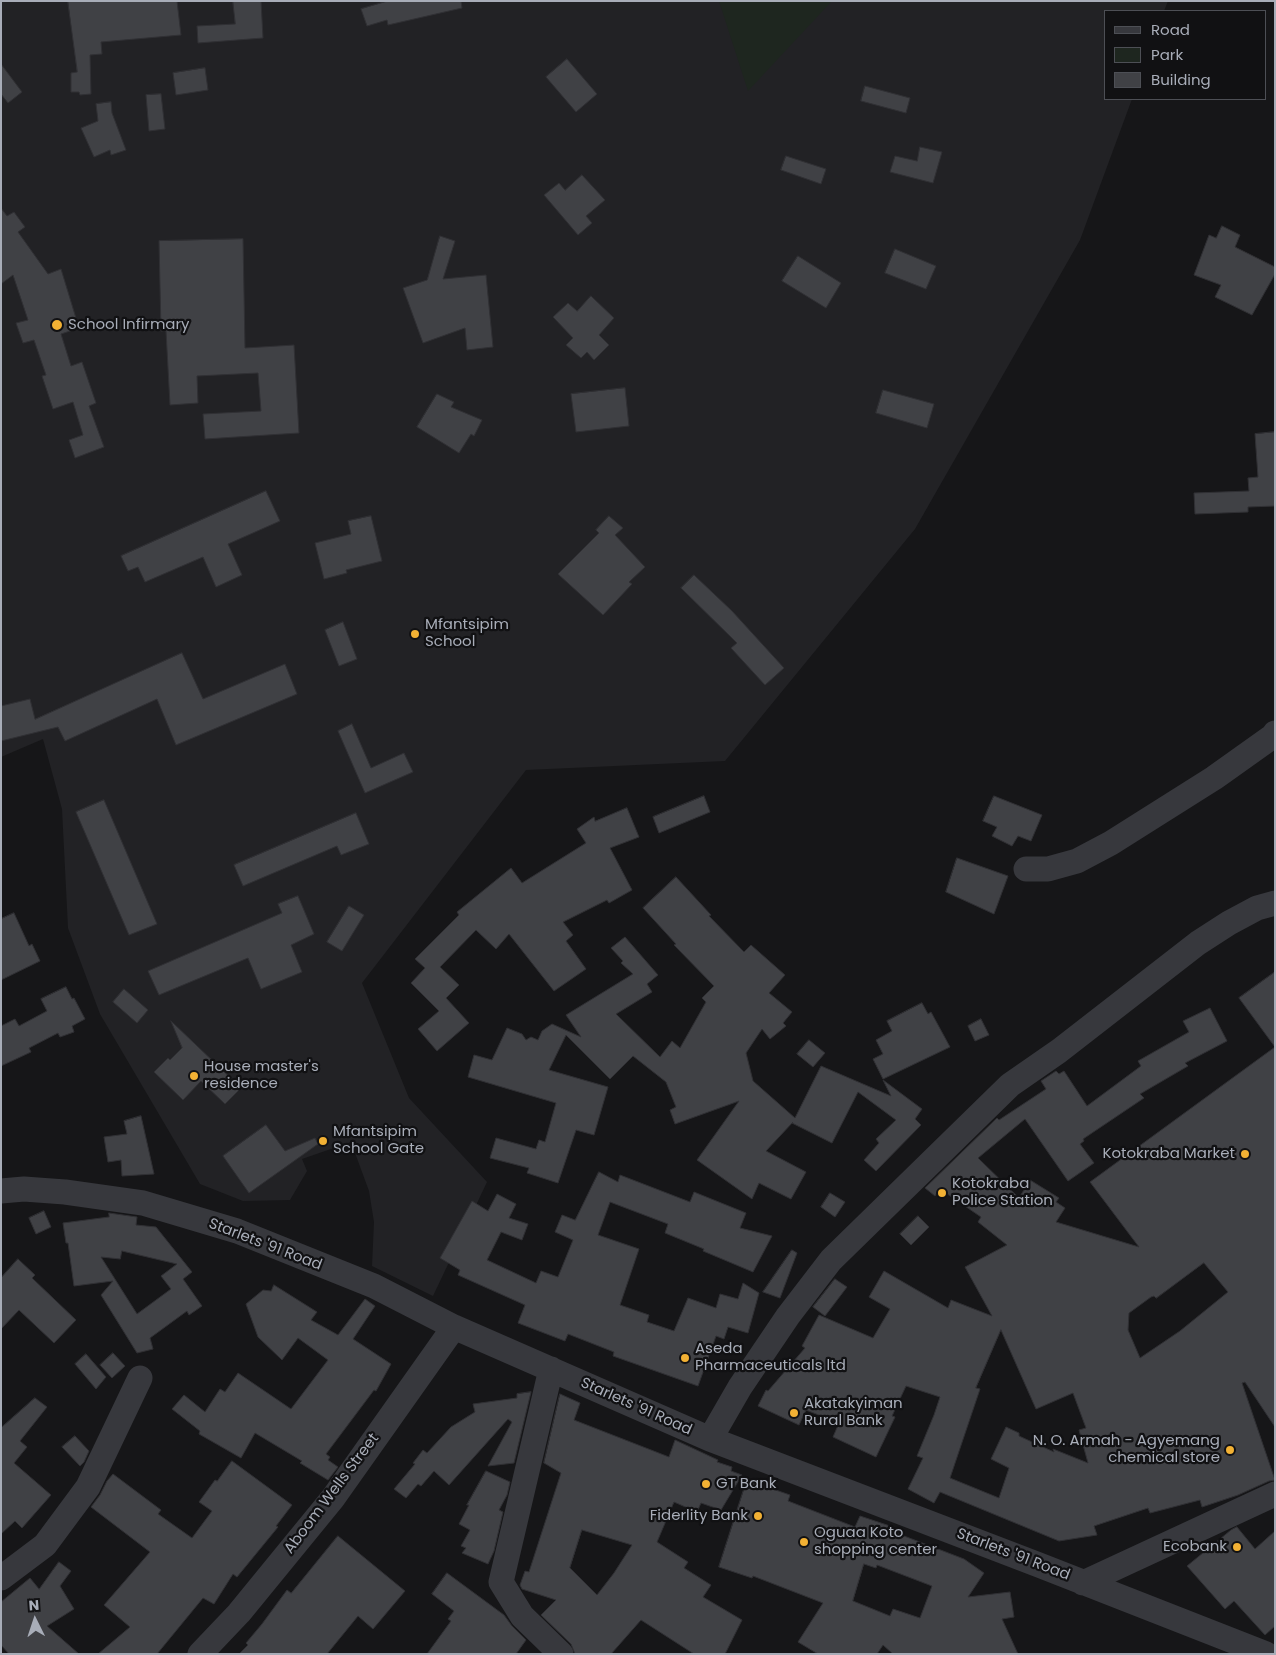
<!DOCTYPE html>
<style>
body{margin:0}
#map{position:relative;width:1276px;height:1655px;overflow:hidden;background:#161618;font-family:Poppins,sans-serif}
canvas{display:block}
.frame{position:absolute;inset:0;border:2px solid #a8adb8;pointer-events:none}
.legend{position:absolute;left:1104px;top:10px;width:162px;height:90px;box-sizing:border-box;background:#111113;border:1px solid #4d4f55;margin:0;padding:6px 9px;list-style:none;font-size:15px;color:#a8adb8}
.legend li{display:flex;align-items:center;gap:10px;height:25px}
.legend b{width:25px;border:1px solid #4d4f55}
.north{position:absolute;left:10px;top:1595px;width:50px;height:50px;-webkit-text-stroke:4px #111113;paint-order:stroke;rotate:356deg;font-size:14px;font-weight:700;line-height:20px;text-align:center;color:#a8adb8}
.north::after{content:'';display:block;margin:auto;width:18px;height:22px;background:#a8adb8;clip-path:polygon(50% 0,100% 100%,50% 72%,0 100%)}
</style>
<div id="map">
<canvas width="1276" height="1655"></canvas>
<div class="frame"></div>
<ul class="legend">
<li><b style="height:6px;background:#37383d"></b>Road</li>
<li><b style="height:14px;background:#1e261f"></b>Park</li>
<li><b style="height:14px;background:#404145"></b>Building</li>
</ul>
<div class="north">N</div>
</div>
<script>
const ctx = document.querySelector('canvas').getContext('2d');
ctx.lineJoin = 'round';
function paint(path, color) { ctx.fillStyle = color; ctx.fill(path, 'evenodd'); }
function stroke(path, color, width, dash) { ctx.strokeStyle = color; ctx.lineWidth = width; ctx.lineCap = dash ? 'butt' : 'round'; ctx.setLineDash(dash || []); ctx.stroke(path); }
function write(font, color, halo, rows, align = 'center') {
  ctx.font = font + ' Poppins,sans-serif'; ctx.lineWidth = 4.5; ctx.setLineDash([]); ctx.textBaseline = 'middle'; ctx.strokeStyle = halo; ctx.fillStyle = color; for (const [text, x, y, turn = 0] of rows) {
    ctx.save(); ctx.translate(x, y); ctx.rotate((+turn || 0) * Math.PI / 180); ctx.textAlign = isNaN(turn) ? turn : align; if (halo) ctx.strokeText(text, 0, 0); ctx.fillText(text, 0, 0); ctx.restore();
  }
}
const built = new Path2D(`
 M1,1H1168L1164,11H1105V99H1132L1080,240L915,529L725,761L526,770L362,983L409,1098L487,1182L433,1296L372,1266L374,1222L369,1191L351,1142L302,1159L307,1171L290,1200L243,1201L200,1184L100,1014L68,928L62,809L43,739L1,757Z`);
const green = new Path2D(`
 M719,1H832L748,91Z`);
const building = new Path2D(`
 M68,1H177L181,35L101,42L102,54L90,55L91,94L80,95L79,92H71V73L77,72Z
 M233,1H261L263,38L198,43L197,26L235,24Z
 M388,1H461L462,8L388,25L387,20L367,26L361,9Z
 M567,59L597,94L576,112L546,77Z
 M1,64L22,92L8,103L1,94Z
 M205,68L208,90L176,95L173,73Z
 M865,86L910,98L906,113L861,101Z
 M161,94L165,129L149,131L146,95Z
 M111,102L112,113L126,150L111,155L110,150L94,157L81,128L98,121L96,104Z
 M920,147L942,152L933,183L890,172L895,156L917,161Z
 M786,156L826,169L821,184L781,170Z
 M582,175L605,200L586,216L592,223L578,235L544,195L559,183L565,190Z
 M1,208L7,216L14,212L25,227L18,232L48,274L61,269L79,328L61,334L71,366L82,362L96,403L89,406L104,447L75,458L69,440L83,435L73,402L53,409L42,376L46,375L34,340L23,343L16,323L28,320L13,275L1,284Z
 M1222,226L1240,235L1235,247L1275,267V274L1252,315L1215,297L1221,285L1194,275L1209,235L1216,238Z
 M440,236L455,241L443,279L486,275L493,347L467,350L465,328L423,343L403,288L427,280Z
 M243,239L245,348L294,345L299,433L205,439L203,414L261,411L258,373L197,376L198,403L170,405L166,331H161L159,241Z
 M895,249L936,266L926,289L885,273Z
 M798,256L841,283L826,308L782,281Z
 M591,296L614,318L599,335L609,345L594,360L587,352L581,358L566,345L573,338L553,317L568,303L577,311Z
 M625,388L629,426L576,432L571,394Z
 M883,390L934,404L927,428L876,413Z
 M437,394L454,402L451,407L482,420L474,436L471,434L459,453L417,427Z
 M1275,432V506L1248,507V512L1195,514L1194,493L1249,491L1248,478L1258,477L1255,434Z
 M266,491L280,521L228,544L242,575L216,587L203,557L145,582L138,567L128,571L121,556Z
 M371,516L382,561L346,570L347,573L324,579L315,543L351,534L348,521Z
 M609,516L623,528L615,535L645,567L629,582L632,584L603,615L558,574L599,533L596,530Z
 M694,575L732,611L784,668L765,685L731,648L737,643L681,588Z
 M343,622L357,659L339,666L325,630Z
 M182,653L203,699L285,664L297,694L176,745L157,699L65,741L58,727L1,741V706L30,699L35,719Z
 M352,724L371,768L404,753L413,772L365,793L338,731Z
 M704,796L710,812L659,833L653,817Z
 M994,796L1042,815L1031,841L1018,836L1012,846L992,836L997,827L983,821Z
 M104,800L157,924L129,935L76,812Z
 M627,808L639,837L610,848L632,890L609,903L607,900L563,922L573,935L566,941L586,969L554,991L509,934L496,949L476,930L440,967L459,985L446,998L469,1023L437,1051L418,1029L439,1011L411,983L425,968L415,959L459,915L457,912L511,868L522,883L586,843L577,829L594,817L595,821Z
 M356,813L369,844L341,855L337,846L243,886L234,865Z
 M957,858L1008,876L994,914L946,892Z
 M676,877L711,915L709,916L744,952L751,945L785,975L769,993L792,1012L783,1023L786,1026L770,1039L762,1029L746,1053L753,1081L795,1118L821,1066L891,1096L883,1080L922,1109L915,1119L921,1125L876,1171L864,1160L879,1143L876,1139L896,1120L858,1092L832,1143L792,1123L793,1122L766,1151L806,1172L791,1199L759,1183L752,1199L697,1160L739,1101L675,1124L670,1110L676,1107L666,1082L633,1056L610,1079L566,1035L549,1070L608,1087L594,1135L576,1130L558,1183L527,1173L529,1168L490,1158L496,1138L536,1149L539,1140L545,1142L556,1103L468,1077L474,1055L492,1060L507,1028L522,1034L526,1040L531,1037L538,1040L542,1031L552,1024L581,1037L566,1015L633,974L621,963L623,961L611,948L625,937L658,975L647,984L652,992L616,1014L660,1057L672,1041L680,1048L706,1002L702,998L714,986L674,945L676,944L643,908Z
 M298,896L314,934L291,945L302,972L261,989L248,958L159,995L148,971L282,913L278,904Z
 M349,906L364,915L342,951L327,942Z
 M14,913L29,946L32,944L40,961L1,980V919Z
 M1275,972V1427L1245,1382L1242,1383L1275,1480L1269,1481L1238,1495L1202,1507L1200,1500L1150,1513L1148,1508L1094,1526L1097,1535L1059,1541L940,1492L934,1503L908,1489L923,1458L917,1456L934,1415L940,1397L906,1386L892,1416L895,1417L876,1457L833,1437L839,1423L806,1410L799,1425L758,1406L766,1390L768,1391L805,1348L802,1346L819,1315L873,1338L890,1309L869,1297L884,1271L948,1308L951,1300L992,1316L965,1267L1007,1245L978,1222L981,1217L940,1189L935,1196L925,1188L997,1118L999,1120L1046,1089L1041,1081L1056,1071L1059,1074L1064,1071L1087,1106L1141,1066L1138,1061L1189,1032L1183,1021L1210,1008L1227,1041L1185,1063L1188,1066L1140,1094L1144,1098L1083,1139L1084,1141L1080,1144L1094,1163L1068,1181L1025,1119L978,1158L1019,1198L1030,1180L1059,1198L1056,1202L1065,1208L1056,1222L1139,1247L1090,1182L1275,1047L1239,998ZM1204,1263L1228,1292L1180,1331L1140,1358L1128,1330L1129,1313L1151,1297L1154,1296L1156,1298ZM1001,1330L1036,1409L1073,1393L1086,1428L1079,1430L1088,1463L1053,1449L1054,1452L1019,1436V1433L1006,1427L991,1459L1009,1468L999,1498L950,1478L980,1389L976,1388Z
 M66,987L72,999L74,998L85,1019L72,1026L74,1032L60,1037L58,1033L29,1048L31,1052L1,1066V1026L15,1019L19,1026L47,1011L41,999Z
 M124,989L148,1010L137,1023L113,1002Z
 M922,1003L928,1014L931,1012L950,1047L883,1079L873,1059L883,1054L876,1040L892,1031L887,1021Z
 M981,1019L989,1035L975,1041L968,1026Z
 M171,1021L241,1088L225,1104L201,1081L183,1100L154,1072L168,1058L170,1060L182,1048Z
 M809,1040L825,1053L813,1067L797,1054Z
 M141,1116L154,1174L122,1176L121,1160L108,1162L104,1137L127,1134L124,1121Z
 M266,1125L285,1151L315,1138L318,1144L249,1193L223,1156Z
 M599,1172L618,1182L620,1175L690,1202L694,1192L746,1213L740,1228L772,1236L753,1272L703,1251L704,1249L665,1233L668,1224L610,1202L598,1235L639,1249L620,1305L649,1315L647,1322L674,1331L688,1298L716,1308L720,1294L738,1299L743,1283L759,1293L748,1333L728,1327L724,1339L716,1336L698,1386L613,1356L614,1352L568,1334L565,1341L518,1323L525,1305L458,1275L460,1270L440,1258L472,1201L488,1211L497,1194L516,1204L509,1218L528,1224L522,1240L501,1232L487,1260L536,1283L541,1271L558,1277L573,1240L555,1232L562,1215L575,1220Z
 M830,1193L845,1202L835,1217L821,1207Z
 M44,1211L51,1227L36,1234L29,1218Z
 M109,1213L137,1217L136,1225L156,1227L192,1272L183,1279L202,1306L189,1315L187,1311L150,1338L153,1349L137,1353L101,1295L113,1281L74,1286L68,1243H66L63,1223L109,1217ZM122,1251L177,1264L161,1276L171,1289L137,1314L101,1257L120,1259Z
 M918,1216L929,1227L911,1245L900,1234Z
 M792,1250L797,1253L780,1298L763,1292Z
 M18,1259L35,1275L32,1278L76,1320L54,1343L19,1310L1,1329V1278Z
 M835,1279L847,1287L825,1316L813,1307Z
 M274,1285L317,1312L311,1320L338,1335L365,1299L375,1306L353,1339L391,1364L376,1391L374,1390L326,1454L330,1457L328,1460L338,1467L328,1480L300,1463L302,1461L255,1433L241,1458L199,1434L200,1431L172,1409L184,1395L205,1412L220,1389L225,1392L238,1373L291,1409L328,1360L298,1338L282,1360L258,1337L246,1304L263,1290L271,1291Z
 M113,1353L125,1366L112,1378L100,1365Z
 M86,1354L106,1377L96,1389L75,1364Z
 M531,1392L514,1463L488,1466L512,1422L508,1419L449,1485L434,1471L421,1486L418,1484L406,1498L394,1489L415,1464L413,1463L423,1450L427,1453L451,1427L475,1412L473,1404L517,1398V1394Z
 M560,1394L580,1403L574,1420L669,1457L675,1440L718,1460L717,1462L732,1467L731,1471L742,1475L721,1510L701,1503L697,1512L674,1502L657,1542L688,1562L684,1568L711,1585L703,1597L742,1620L725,1654H694L641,1620L611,1654H575L571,1644L541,1615L556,1600L522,1589L520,1585L525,1571L529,1572L561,1473L544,1463ZM582,1530L632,1545L614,1573L597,1595L570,1568Z
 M35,1398L47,1407L20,1441L27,1447L14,1463L51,1495L22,1528L15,1521L1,1534V1428Z
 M75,1436L89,1451L84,1462L80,1466L62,1447Z
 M232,1461L292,1505L276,1526L278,1527L237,1577L233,1574L214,1604L203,1598L157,1654H98L130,1627L104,1605L150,1552L91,1507L100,1495L107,1481L113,1474L161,1510L158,1514L192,1538L212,1511L199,1502L215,1480L217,1481Z
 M486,1471L510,1482L507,1495L499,1510L503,1512L494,1551L488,1564L462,1553L466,1548L461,1546L470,1530L459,1524L469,1505H467Z
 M747,1480L790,1495L788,1501L855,1527L860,1516L893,1527L891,1531L964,1559L984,1573L968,1597L1010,1592L1014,1617L1002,1619L1018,1654H893L883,1645L877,1654H818L798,1642L823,1603L753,1576L752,1578L719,1567ZM864,1564L876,1568L877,1565L932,1586L920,1618L893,1609L890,1616L853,1601Z
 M1237,1527L1255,1549L1275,1531V1626L1265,1635L1234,1601L1225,1609L1187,1566L1231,1530Z
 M338,1536L405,1591L373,1629L358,1616L327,1654H239L248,1645L246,1643L262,1624L287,1590L291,1593Z
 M59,1562L71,1571L60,1586L74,1609L47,1626L79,1654H9L1,1645V1602L30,1578L39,1589Z
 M447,1573L504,1615L512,1626L526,1640L516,1654H427L451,1621L448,1619L454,1611L432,1594Z`);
const minor = new Path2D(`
 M1026,869H1048L1077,861L1111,843L1214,778L1273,736L1275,733
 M1,1191L24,1189L65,1192L143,1203L237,1231L374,1286L454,1327L710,1439L1039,1565L1266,1654
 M551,1369L501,1582L522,1616L561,1654
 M710,1439L740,1387L788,1316L831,1260L1010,1085L1059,1051L1198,943L1229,923L1257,908L1275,903
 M1,1578L45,1545L88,1487L140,1378
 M1083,1583L1275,1494
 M200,1654L239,1613L333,1498L454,1327`);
const markers = [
 [57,325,6,"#f2b134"],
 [415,634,5,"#f2b134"],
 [194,1076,5,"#f2b134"],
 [323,1141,5,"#f2b134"],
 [1245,1154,5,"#f2b134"],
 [942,1193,5,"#f2b134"],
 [685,1358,5,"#f2b134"],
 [794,1413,5,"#f2b134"],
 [1230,1450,5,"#f2b134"],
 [706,1484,5,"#f2b134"],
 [758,1516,5,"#f2b134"],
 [804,1542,5,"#f2b134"],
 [1237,1547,5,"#f2b134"]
];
const poiNames = [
 ["School Infirmary",68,325],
 ["Mfantsipim",425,625],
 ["School",425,642],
 ["House master's",204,1067],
 ["residence",204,1084],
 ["Mfantsipim",333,1132],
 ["School Gate",333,1149],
 ["Kotokraba Market",1235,1154,"right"],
 ["Kotokraba",952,1184],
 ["Police Station",952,1201],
 ["Aseda",695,1349],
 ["Pharmaceuticals ltd",695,1366],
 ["Akatakyiman",804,1404],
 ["Rural Bank",804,1421],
 ["N. O. Armah - Agyemang",1220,1441,"right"],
 ["chemical store",1220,1458,"right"],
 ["GT Bank",716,1484],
 ["Fiderlity Bank",748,1516,"right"],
 ["Oguaa Koto",814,1533],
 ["shopping center",814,1550],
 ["Ecobank",1227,1547,"right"]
];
const streetNames = [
 ["Starlets '91 Road",265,1245,21],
 ["Starlets '91 Road",636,1407,24],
 ["Aboom Wells Street",332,1494,-53],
 ["Starlets '91 Road",1013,1555,21]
];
paint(built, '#222225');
paint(green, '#1e261f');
paint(building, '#404145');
stroke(building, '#303034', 1);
stroke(minor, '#37383d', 25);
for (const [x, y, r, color] of markers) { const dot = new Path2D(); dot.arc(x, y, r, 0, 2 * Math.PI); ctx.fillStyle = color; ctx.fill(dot); stroke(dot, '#111113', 2); }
write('15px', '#a8adb8', '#111113', poiNames, 'left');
write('15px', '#a8adb8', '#111113', streetNames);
</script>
